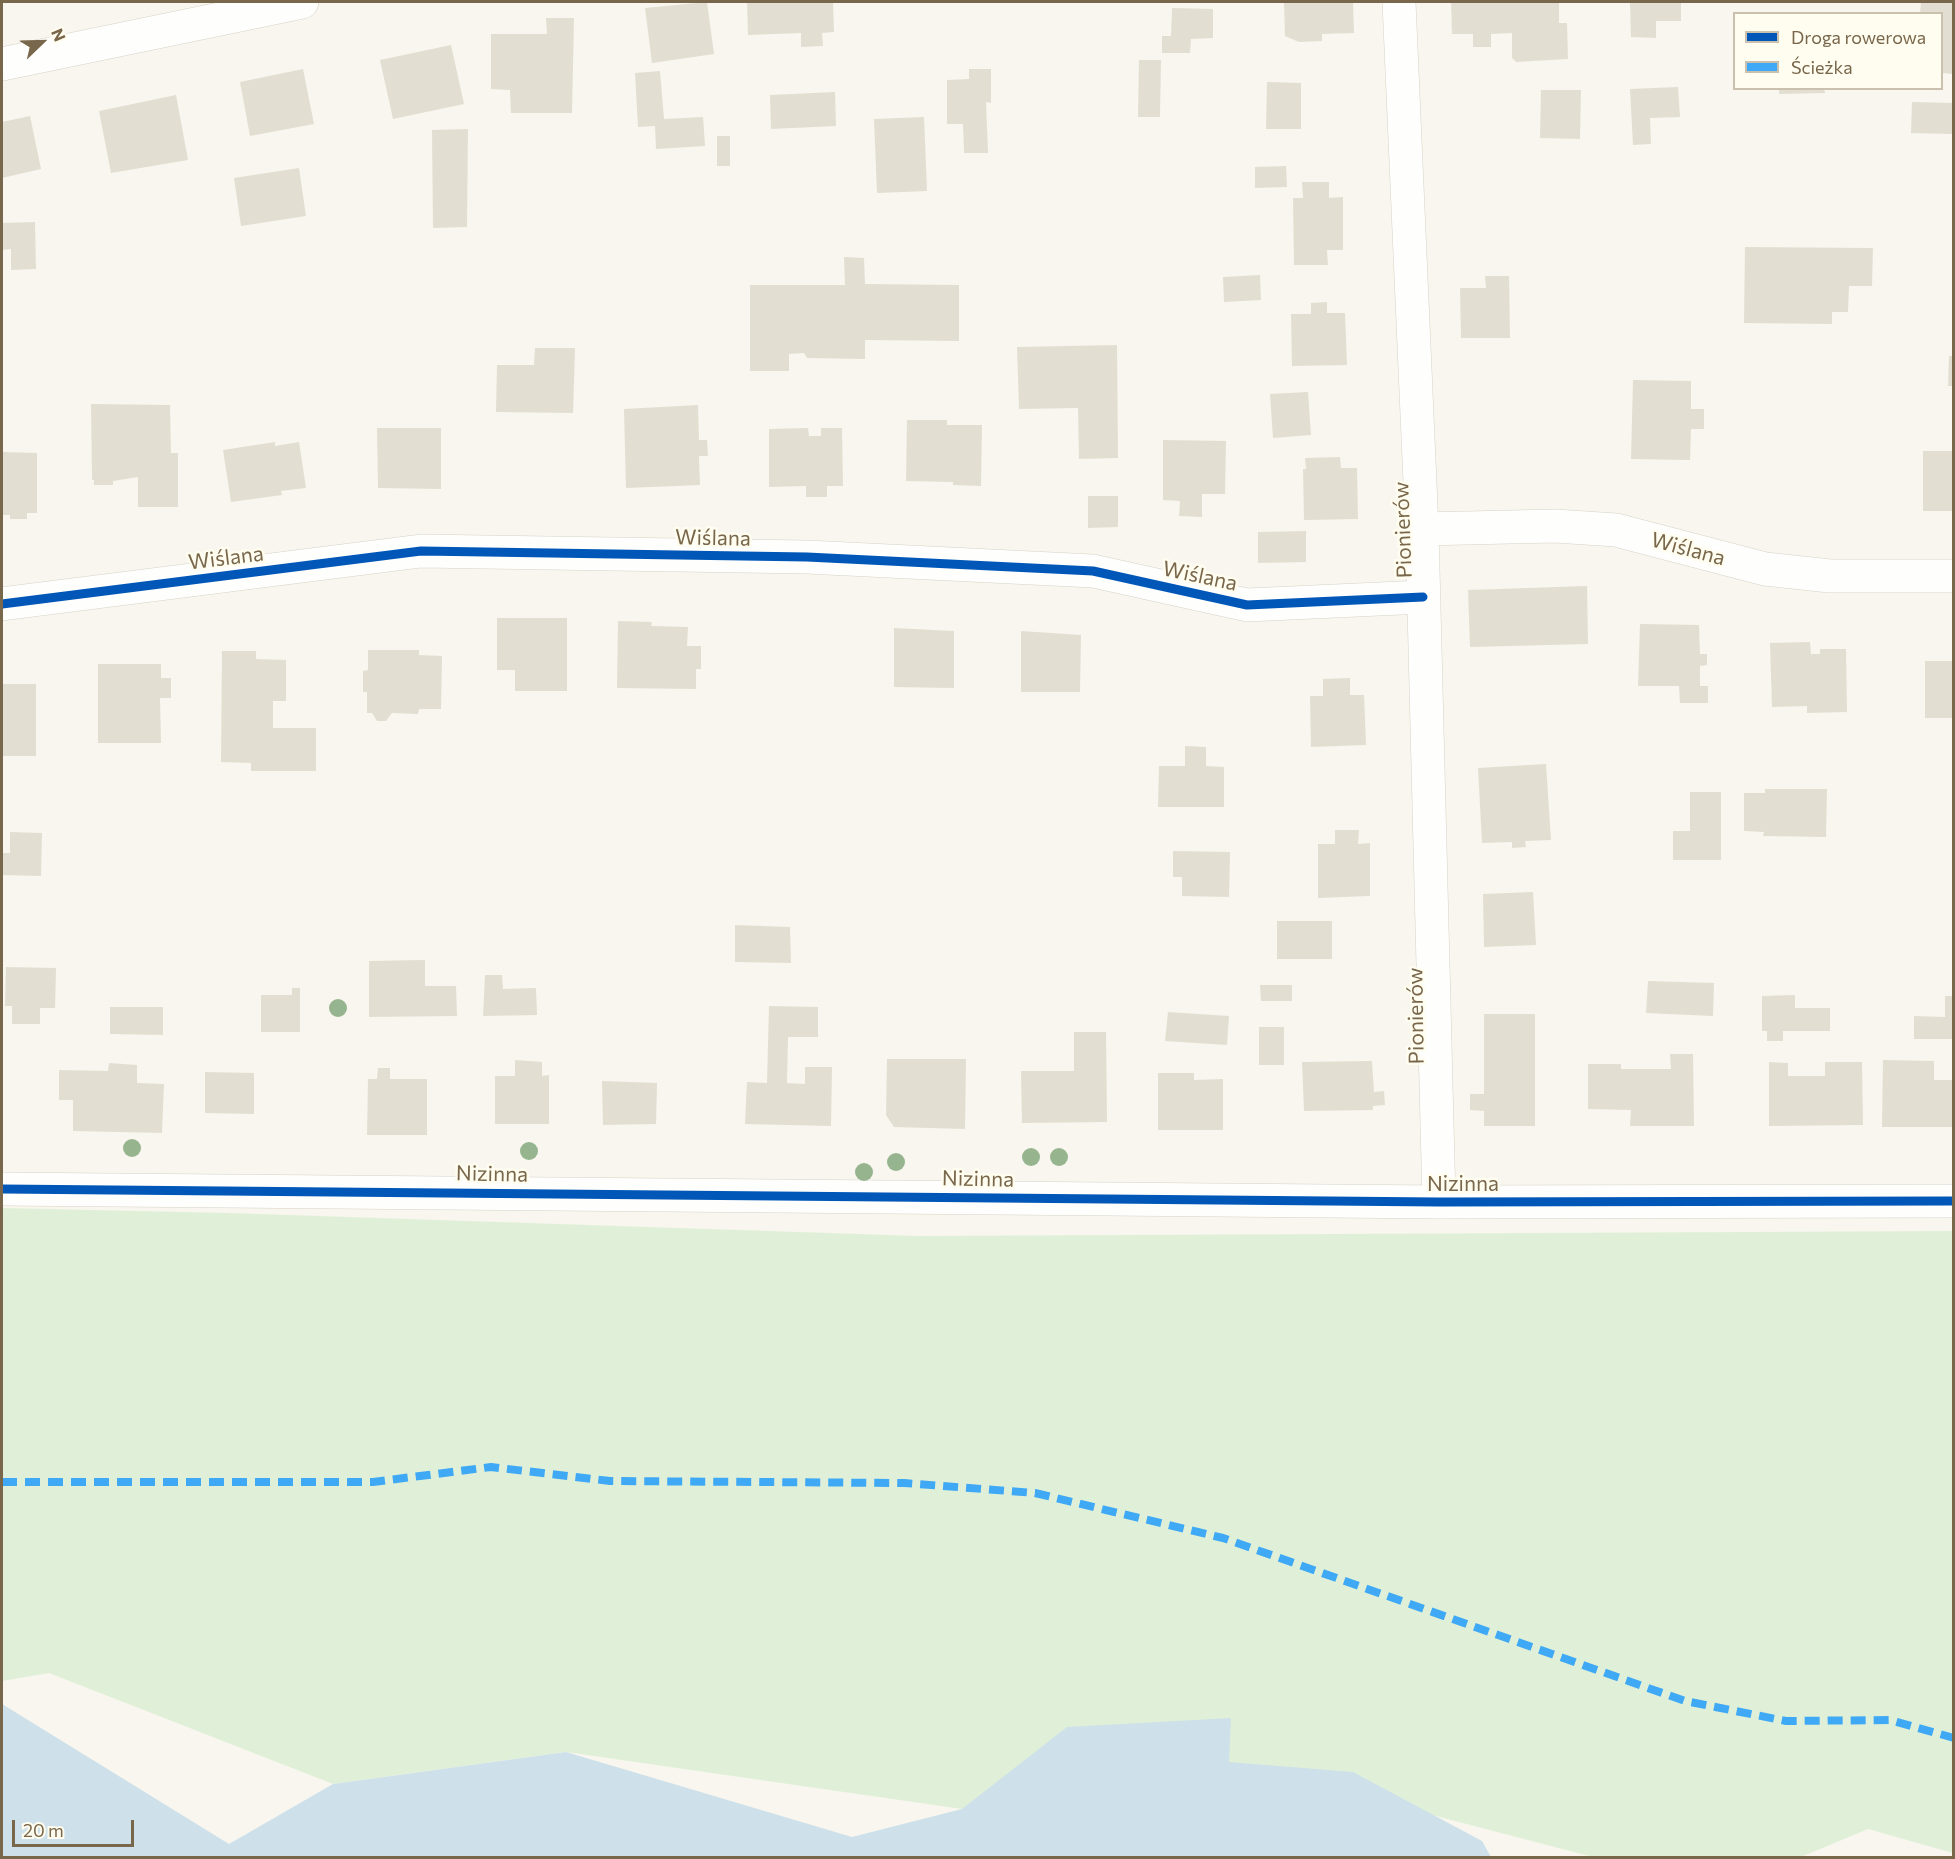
<!DOCTYPE html>
<meta charset="utf-8">
<style>
body{margin:0}
#map{position:relative;width:1955px;height:1859px;overflow:hidden;background:#f8f6ee;font-family:Commissioner,sans-serif}
canvas{display:block}
.frame{position:absolute;inset:0;border:3px solid #79674b;pointer-events:none}
.legend{position:absolute;left:1733px;top:12px;width:210px;height:78px;box-sizing:border-box;background:#fffdf0;border:2px solid #c9c1ae;margin:0;padding:8px 10px;list-style:none;font-size:18px;color:#79674b}
.legend li{display:flex;align-items:center;gap:12px;height:30px}
.legend b{width:30px;border:2px solid #c9c1ae}
.north{position:absolute;left:12px;top:12px;width:60px;height:60px;-webkit-text-stroke:4px #fffdf0;paint-order:stroke;rotate:67deg;font-size:16px;font-weight:700;line-height:24px;text-align:center;color:#79674b}
.north::after{content:'';display:block;margin:auto;width:21px;height:27px;background:#79674b;clip-path:polygon(50% 0,100% 100%,50% 72%,0 100%)}
.scale{position:absolute;left:12px;top:1820px;width:122px;height:27px;box-sizing:border-box;border:3px solid #79674b;border-top:0;padding-left:8px;font-size:18px;line-height:21px;white-space:nowrap;color:#79674b;-webkit-text-stroke:4px #fffdf0;paint-order:stroke}
</style>
<div id="map">
<canvas width="1955" height="1859"></canvas>
<div class="frame"></div>
<ul class="legend">
<li><b style="height:8px;background:#0057b8"></b>Droga rowerowa</li>
<li><b style="height:8px;background:#3fa9f5"></b>Ścieżka</li>
</ul>
<div class="north">N</div>
<div class="scale">20 m</div>
</div>
<script>
const ctx = document.querySelector('canvas').getContext('2d');
ctx.lineJoin = 'round';
function paint(path, color) { ctx.fillStyle = color; ctx.fill(path, 'evenodd'); }
function stroke(path, color, width, dash) { ctx.strokeStyle = color; ctx.lineWidth = width; ctx.lineCap = dash ? 'butt' : 'round'; ctx.setLineDash(dash || []); ctx.stroke(path); }
function write(font, color, halo, rows, align = 'center') {
  ctx.font = font + ' Commissioner,sans-serif'; ctx.lineWidth = 5; ctx.setLineDash([]); ctx.textBaseline = 'middle'; ctx.strokeStyle = halo; ctx.fillStyle = color; for (const [text, x, y, turn = 0] of rows) {
    ctx.save(); ctx.translate(x, y); ctx.rotate((+turn || 0) * Math.PI / 180); ctx.textAlign = isNaN(turn) ? turn : align; if (halo) ctx.strokeText(text, 0, 0); ctx.fillText(text, 0, 0); ctx.restore();
  }
}
const green = new Path2D(`
 M2,1208L228,1213L919,1236L1953,1231V1853L1868,1829L1801,1857H1593L1229,1762L962,1809L566,1752L333,1784L49,1673L2,1681Z`);
const water = new Path2D(`
 M2,1704L229,1844L333,1784L566,1752L852,1837L962,1809L1067,1727L1231,1718L1229,1762L1353,1772L1482,1841L1491,1857H2Z`);
const building = new Path2D(`
 M707,2L714,54L652,63L645,8Z
 M747,2H833L834,32L822,33L823,46L801,47V33L748,35Z
 M1284,2H1353L1354,33L1322,34V41L1299,42L1285,36Z
 M1451,2H1559V23H1567L1568,59L1516,62L1512,58V33L1491,34V47H1473V34H1452Z
 M1630,2H1681V21H1656V38L1631,37Z
 M1921,2H1953V74L1942,73V14H1920Z
 M1172,8L1213,9V38L1191,39L1190,53H1162V36H1171Z
 M546,18H574L572,113H511L510,90L491,89V34H547Z
 M451,45L464,104L393,119L380,60Z
 M1139,60H1161L1160,117H1138Z
 M303,69L314,124L250,136L240,82Z
 M969,69H991V103L986,102L988,153H964L963,124H947V80L969,79Z
 M660,71L664,119L703,117L705,146L656,149L655,126L638,127L635,73Z
 M1267,82L1301,83V129H1266Z
 M1678,87L1680,117L1650,118L1651,144L1633,145L1630,89Z
 M1779,88H1824L1825,93L1779,94Z
 M1541,90H1581L1580,139L1540,138Z
 M835,92L836,126L771,129L770,95Z
 M176,95L188,160L111,173L99,111Z
 M1912,102L1953,103V134L1911,133Z
 M30,116L41,169L2,178V122Z
 M924,117L927,191L877,193L874,119Z
 M468,129L467,227L433,228L432,130Z
 M717,136H730V166H717Z
 M1286,166L1287,187L1255,188V167Z
 M299,168L306,216L241,226L234,178Z
 M1302,182H1329V198L1343,197V250H1327L1328,265H1294L1293,198H1303Z
 M35,222L36,269L11,270V249L2,250V223Z
 M1745,247L1873,248L1872,286H1849L1848,312H1832V324L1744,323Z
 M844,257L864,258L865,284L959,285V341L865,340V359L807,358L804,353L789,354V371H750V285H845Z
 M1260,275L1261,300L1224,302L1223,277Z
 M1485,276H1509L1510,338H1461L1460,288H1486Z
 M1327,302V313H1345L1347,365L1292,366L1291,314H1311V303Z
 M1117,345L1118,458L1079,459L1078,408L1019,409L1017,347Z
 M535,348H575L573,413L496,412L497,365H534Z
 M1949,356H1953V386H1948Z
 M1633,380L1691,381V409H1704V429H1691L1690,460L1631,459Z
 M1308,392L1311,435L1273,438L1270,394Z
 M91,404L170,405L171,453H178V507H138V477L113,481V485H94V480H92Z
 M698,405L699,440H707L708,456H699L700,485L626,488L624,409Z
 M907,420H947V425H982L981,486L953,485V482L906,481Z
 M377,428H441V489L378,488Z
 M808,428L809,436H821V428H842L843,486H827V497H806V486L769,487V429Z
 M1163,440L1226,441L1225,494H1202V517L1179,516L1180,501L1163,500Z
 M275,442V446L299,442L306,488L281,491L282,495L231,502L223,450Z
 M1923,451H1953V511H1923Z
 M2,452L37,453V513H27V519H10V515H2Z
 M1340,457L1341,468H1357L1358,519L1304,520L1303,469H1306L1305,458Z
 M1088,496H1118V527L1088,528Z
 M1306,531V562L1258,563V532Z
 M1587,586L1588,644L1470,647L1468,590Z
 M497,618H567V691H515V670H497Z
 M618,621L652,622L651,626L688,627L687,646H701V669H696V689L617,688Z
 M1640,624L1699,625L1700,654H1707V665L1700,666V686H1708V703H1680L1679,686H1638Z
 M894,628L954,631V688L894,687Z
 M1021,631L1081,635L1080,692H1021Z
 M1810,642L1811,654H1820V649H1846L1847,712L1807,713V706L1772,707L1770,643Z
 M368,650H419V655L442,656L441,709H419L418,714L392,713L386,721H377L372,713H367V692H363V671L368,670Z
 M222,651H256V659L286,660V701H273V728H316V771H251V763L221,762Z
 M1925,661H1953V718H1925Z
 M98,664H161V678H171V698H160L161,743H98Z
 M1350,678V695H1364L1366,745L1311,747L1310,696H1323V679Z
 M2,684H36V756H2Z
 M1185,746L1206,747V766L1224,767V807H1158L1159,766H1185Z
 M1546,764L1551,840L1525,841L1526,847L1512,848V842L1482,843L1478,768Z
 M1765,789H1827L1826,837L1763,836L1764,832L1744,831V793H1765Z
 M1690,792H1721V860H1673V831H1690Z
 M1335,830H1359L1358,844L1370,843V896L1318,898V844H1335Z
 M10,832L42,833L41,876L2,875V853H10Z
 M1173,851L1230,852L1229,897L1182,896V877H1173Z
 M1533,892L1536,945L1484,947L1483,894Z
 M1277,921H1332V959H1277Z
 M735,925L790,927L791,963L735,962Z
 M425,960V986H456L457,1016L369,1017V961Z
 M6,967L56,968L55,1008H40V1024H12V1006H5Z
 M485,975H502L503,989L536,988L537,1015L483,1016Z
 M1648,981L1714,983L1713,1016L1646,1013Z
 M1260,985H1292V1001H1261Z
 M292,988H300V1032H261V995H292Z
 M1795,995V1008H1830V1031H1783V1041H1767V1031H1762V996Z
 M1945,996H1953V1039H1914V1016L1945,1017Z
 M769,1006L818,1007V1037H788L787,1083L805,1084V1067H832L831,1126L745,1124L747,1082L767,1083Z
 M110,1007H163V1035L110,1034Z
 M1168,1012L1229,1016L1227,1045L1165,1041Z
 M1484,1014H1535V1126H1484V1111L1470,1110V1094H1484Z
 M1259,1027H1284V1065H1259Z
 M1074,1032H1106L1107,1122L1022,1123L1021,1071H1074Z
 M1670,1054H1693L1694,1126H1630L1631,1110L1588,1109V1064H1621V1069H1671Z
 M887,1059H966L965,1129L894,1127L886,1115Z
 M515,1060L542,1062V1076L549,1075V1124H495V1076H515Z
 M1883,1060L1934,1061V1080H1953V1127H1882Z
 M1372,1061L1374,1092L1384,1091L1385,1105L1373,1106V1110L1304,1111L1302,1062Z
 M1769,1062L1788,1063V1076H1825V1062H1862L1863,1125L1769,1126Z
 M109,1063L137,1065V1083L164,1084L162,1133L73,1131V1100H59V1070L108,1071Z
 M378,1068H390V1079H427V1135H367L368,1079H377Z
 M205,1072L254,1073V1114L205,1113Z
 M1158,1073H1194V1080L1223,1079V1130H1158Z
 M602,1081L657,1083L656,1124L603,1125Z`);
const minor = new Path2D(`
 M1399,2L1422,529L1439,1202
 M2,64L302,2
 M1422,529L1555,526L1616,530L1765,569L1830,576H1954
 M2,604L421,551L807,557L1093,571L1247,605L1423,597
 M2,1189L1439,1202L1954,1201`);
const quiet = new Path2D(`
 M2,1482H373L491,1467L610,1481L904,1483L1035,1493L1223,1538L1685,1701L1786,1721L1890,1720L1954,1738`);
const cycleway = new Path2D(`
 M2,604L421,551L807,557L1093,571L1247,605L1423,597
 M2,1189L1439,1202L1954,1201`);
const trees = [
 [338,1008],
 [132,1148],
 [529,1151],
 [1031,1157],
 [1059,1157],
 [896,1162],
 [864,1172]
];
const streetNames = [
 ["Pionierów",1403,530,-92],
 ["Wiślana",713,538,1],
 ["Wiślana",1688,549,15],
 ["Wiślana",226,558,-7],
 ["Wiślana",1200,576,12],
 ["Pionierów",1416,1016,-91],
 ["Nizinna",492,1174,1],
 ["Nizinna",978,1179,1],
 ["Nizinna",1463,1184]
];
paint(green, '#e0f0d8');
paint(water, '#cee0ea');
paint(building, '#e3ded2');
stroke(minor, '#d6d2c8', 34);
stroke(minor, '#fefefc', 33);
stroke(quiet, '#3fa9f5', 8, [15, 8]);
stroke(cycleway, '#0057b8', 9);
ctx.fillStyle = '#96b58f';
for (const [x, y] of trees) { ctx.beginPath(); ctx.arc(x, y, 9, 0, 2 * Math.PI); ctx.fill(); }
write('21px', '#79674b', '#fffdf0', streetNames);
</script>
